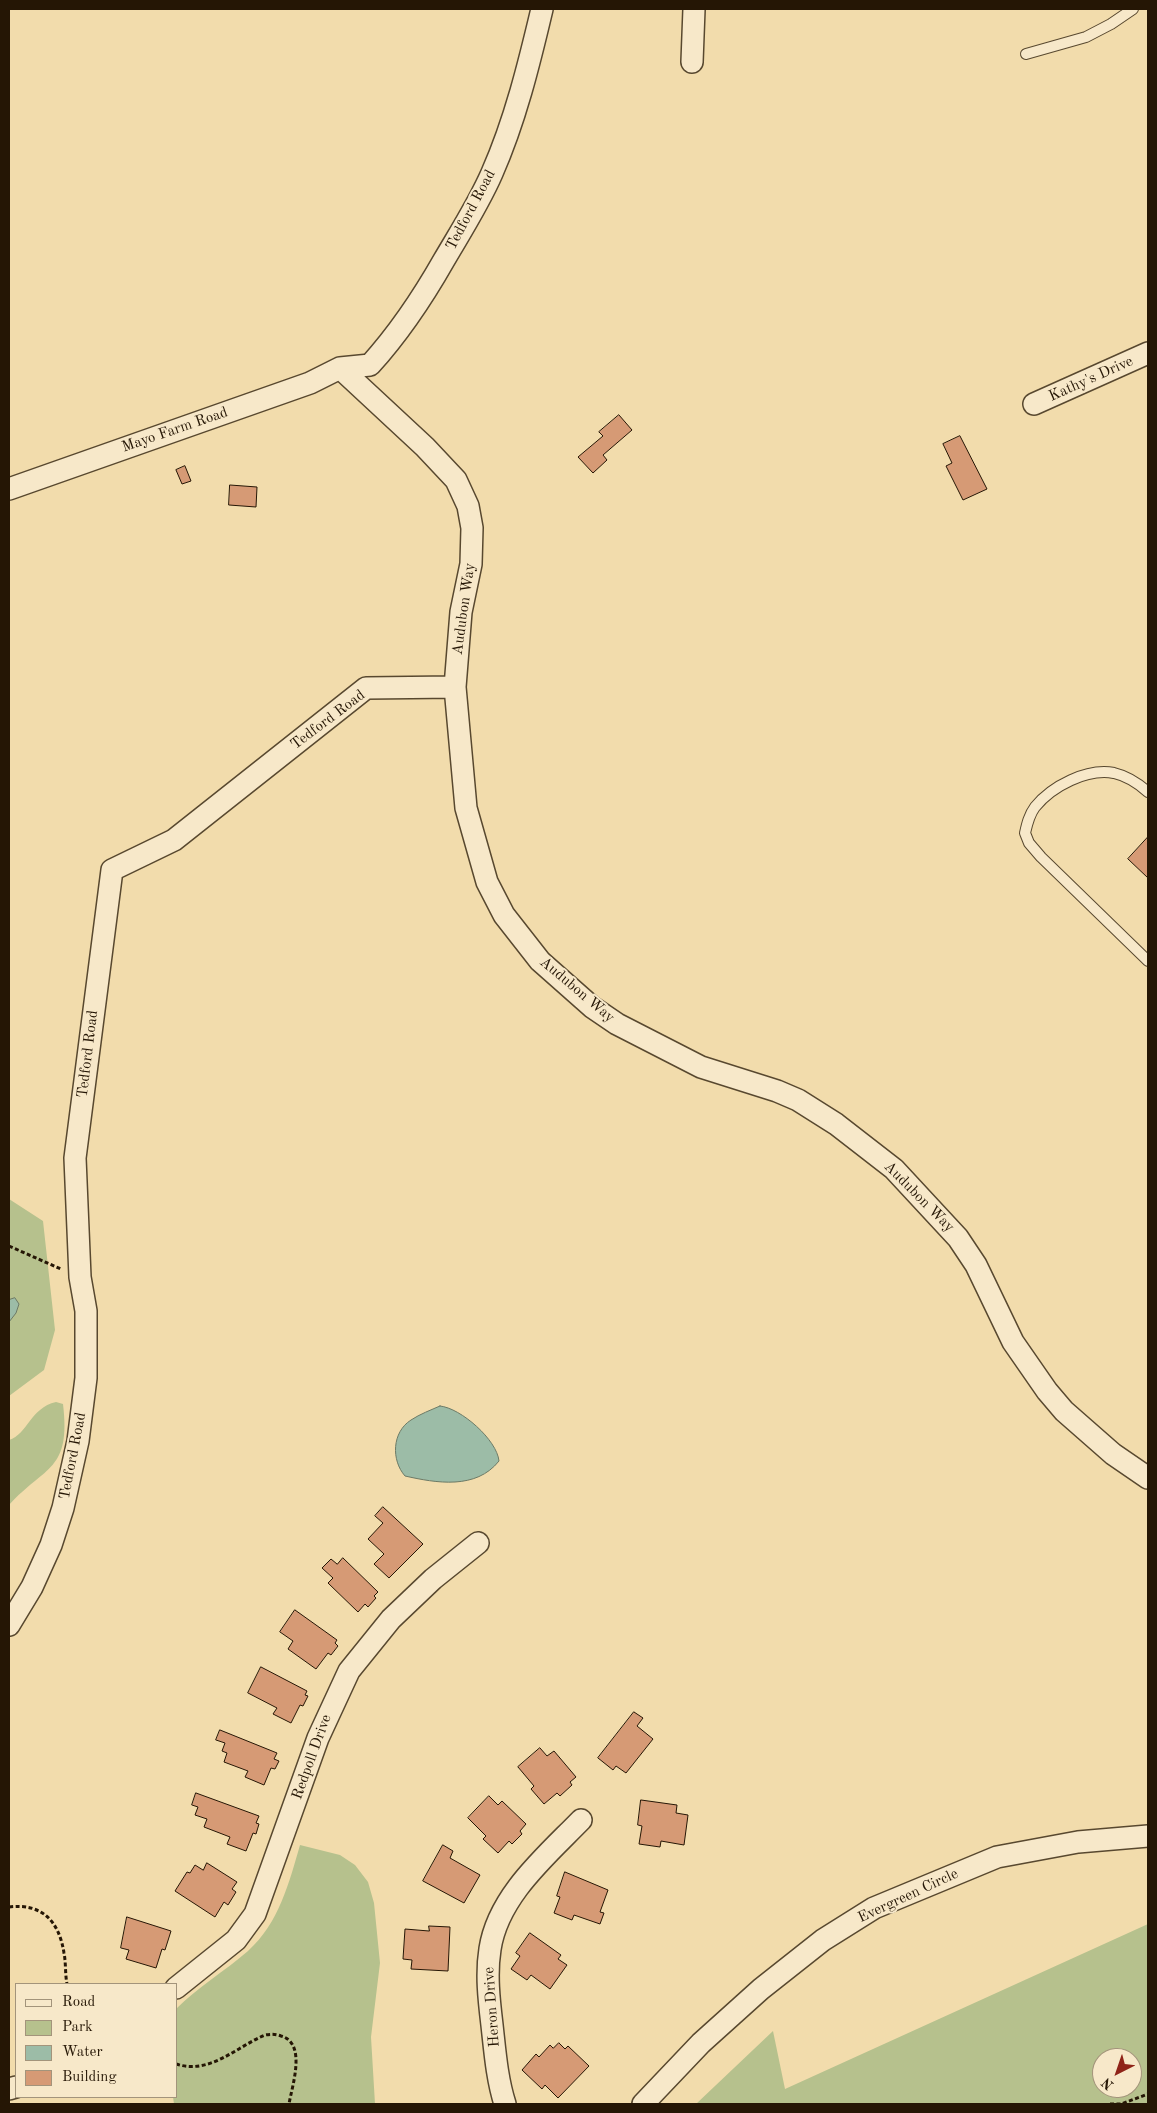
<!DOCTYPE html>
<style>
body{margin:0}
#map{position:relative;width:1157px;height:2113px;overflow:hidden;background:#f2dcac;font-family:"Old Standard TT",serif}
canvas{display:block}
.frame{position:absolute;inset:0;border:10px solid #251605;pointer-events:none}
.legend{position:absolute;left:15px;top:1983px;width:162px;height:115px;box-sizing:border-box;background:#f7e8c9;border:1px solid #a3947b;margin:0;padding:6px 9px;list-style:none;font-size:15px;color:#251605}
.legend li{display:flex;align-items:center;gap:10px;height:25px}
.legend b{width:25px;border:1px solid #a3947b}
.north{position:absolute;left:1092px;top:2048px;width:50px;height:50px;box-sizing:border-box;background:#f7e8c9;border:1px solid #a3947b;border-radius:50%;rotate:221deg;font-size:14px;font-weight:700;line-height:20px;text-align:center;color:#251605}
.north::after{content:'';display:block;margin:auto;width:18px;height:22px;background:#8f2418;clip-path:polygon(50% 0,100% 100%,50% 72%,0 100%)}
</style>
<div id="map">
<canvas width="1157" height="2113"></canvas>
<div class="frame"></div>
<ul class="legend">
<li><b style="height:6px;background:#f7e8c9"></b>Road</li>
<li><b style="height:14px;background:#b6c18d"></b>Park</li>
<li><b style="height:14px;background:#9cbca7"></b>Water</li>
<li><b style="height:14px;background:#d69a75"></b>Building</li>
</ul>
<div class="north">N</div>
</div>
<script>
const ctx = document.querySelector('canvas').getContext('2d');
ctx.lineJoin = 'round';
function paint(path, color) { ctx.fillStyle = color; ctx.fill(path, 'evenodd'); }
function stroke(path, color, width, dash) { ctx.strokeStyle = color; ctx.lineWidth = width; ctx.lineCap = dash ? 'butt' : 'round'; ctx.setLineDash(dash || []); ctx.stroke(path); }
function write(font, color, halo, rows, align = 'center') {
  ctx.font = font + ' "Old Standard TT",serif'; ctx.lineWidth = 4; ctx.setLineDash([]); ctx.textBaseline = 'middle'; ctx.strokeStyle = halo; ctx.fillStyle = color; for (const [text, x, y, turn = 0] of rows) {
    ctx.save(); ctx.translate(x, y); ctx.rotate((+turn || 0) * Math.PI / 180); ctx.textAlign = isNaN(turn) ? turn : align; if (halo) ctx.strokeText(text, 0, 0); ctx.fillText(text, 0, 0); ctx.restore();
  }
}
const green = new Path2D(`
 M9,1199L43,1221L55,1330L44,1370L9,1396Z
 M56,1402L63,1404C71,1471 46,1465 9,1505V1440C28,1434 30,1408 56,1402Z
 M300,1845L340,1855L355,1865L368,1882L374,1903L380,1963L371,2037L375,2104H174L173,2097H176V2009C198,1987 225,1971 248,1951C279,1923 289,1883 300,1845Z
 M1148,1924V2104H696L773,2031L785,2089ZM1102,2058H1132V2088H1102Z`);
const water = new Path2D(`
 M15,1298L19,1304L16,1313L9,1322V1300Z
 M440,1406C461,1408 497,1440 499,1461C476,1490 436,1483 405,1476C391,1460 392,1432 411,1420C420,1414 431,1410 440,1406Z`);
const building = new Path2D(`
 M619,415L632,430L603,455L607,460L593,473L578,457L603,436L599,432Z
 M960,436L987,489L963,500L946,466L952,463L943,444Z
 M185,466L191,481L182,484L176,470Z
 M230,485L257,487L256,507L229,505Z
 M1148,837V878L1128,859Z
 M383,1507L423,1544L389,1578L374,1564L384,1554L368,1539L383,1523L375,1516Z
 M343,1558L378,1592L374,1596L376,1598L368,1607L365,1604L358,1612L328,1583L333,1578L322,1568L331,1559L337,1564Z
 M295,1610L337,1640L335,1643L338,1646L331,1655L328,1653L316,1669L288,1649L293,1641L280,1632Z
 M261,1667L307,1691L305,1695L308,1696L303,1706L300,1705L291,1723L273,1714L277,1708L248,1693Z
 M634,1712L643,1718L637,1726L653,1739L626,1773L616,1766L613,1770L598,1758Z
 M220,1730L277,1753L274,1759L279,1761L275,1769L271,1768L264,1785L245,1777L248,1771L224,1762L227,1753L222,1751L225,1743L216,1740Z
 M540,1748L547,1756L554,1751L576,1777L570,1782L572,1785L560,1796L557,1793L544,1804L531,1789L534,1786L518,1767Z
 M196,1793L259,1816L256,1823L259,1824L256,1834L253,1833L246,1851L227,1844L230,1837L204,1827L207,1819L195,1815L198,1807L192,1805Z
 M489,1796L498,1805L502,1801L526,1824L520,1831L522,1834L512,1844L509,1841L498,1853L483,1839L486,1836L468,1818Z
 M641,1800L677,1805L676,1813L688,1815L684,1845L661,1841L660,1847L639,1844L642,1826L638,1825Z
 M443,1845L453,1851L450,1858L480,1875L464,1903L423,1881Z
 M207,1863L237,1882L232,1889L236,1892L228,1905L224,1902L215,1917L175,1891L187,1872L190,1873L195,1865L203,1870Z
 M565,1872L608,1890L600,1912L604,1913L600,1924L574,1915L572,1920L554,1913L560,1897L557,1896Z
 M127,1917L171,1931L165,1950L162,1949L156,1968L126,1959L129,1950L121,1948Z
 M429,1926L450,1927L448,1971L411,1969L412,1960L403,1959L405,1929L429,1931Z
 M530,1933L561,1955L558,1959L567,1965L550,1989L531,1975L527,1980L511,1969L520,1956L516,1953Z
 M559,2043L565,2049L568,2046L589,2066L558,2098L545,2085L542,2089L522,2070L536,2054L539,2057L550,2045L553,2048Z`);
const path = new Path2D(`
 M9,1246L61,1269
 M9,1907C42,1903 59,1921 64,1953C66,1963 65,1974 67,1984
 M176,2064C210,2075 236,2047 265,2035C271,2034 276,2034 281,2036C307,2043 292,2086 289,2104
 M1110,2104H1121L1148,2094`);
const lane = new Path2D(`
 M1026,54L1086,37L1111,24L1133,9
 M1148,792C1139,784 1127,776 1114,773C1087,768 1052,786 1035,807C1029,815 1027,824 1025,833L1029,843L1041,857L1148,961`);
const street = new Path2D(`
 M692,62L694,9
 M340,368L425,447L456,480L468,506L472,528L471,564L461,612L455,687L466,808L487,882L504,915L540,961L592,1007L617,1024L701,1067L777,1091L798,1100L836,1124L894,1169L958,1238L976,1265L1013,1342L1047,1391L1064,1411L1113,1454L1148,1478
 M1034,404L1148,353
 M9,489L310,383L340,368L370,365C399,333 423,297 444,260C461,231 479,203 492,173C515,121 529,64 542,9
 M9,1625L32,1587L51,1545L63,1508L78,1441L86,1378V1311L80,1277L75,1158L112,870L174,840L366,688L455,687
 M176,1988L236,1940L255,1914L318,1738L349,1671L391,1619L433,1579L478,1543
 M9,2089L16,2087
 M505,2104C497,2079 495,2052 492,2025C489,2000 486,1974 490,1949C498,1896 546,1856 581,1820
 M643,2104L701,2043L761,1989L823,1940L874,1908L997,1857L1078,1842L1148,1836`);
const streetNames = [
 ["Tedford Road",471,210,-62],
 ["Kathy's Drive",1091,379,-24],
 ["Mayo Farm Road",175,430,-19],
 ["Audubon Way",464,609,-82],
 ["Tedford Road",328,720,-37],
 ["Audubon Way",577,990,40],
 ["Tedford Road",88,1054,-83],
 ["Audubon Way",919,1197,45],
 ["Tedford Road",73,1456,-79],
 ["Redpoll Drive",312,1757,-70],
 ["Evergreen Circle",908,1896,-25],
 ["Heron Drive",492,2007,-94]
];
paint(green, '#b6c18d');
paint(water, '#9cbca7');
stroke(water, '#6c7a66', 1);
paint(building, '#d69a75');
stroke(building, '#251605', 1);
stroke(lane, '#58482f', 12);
stroke(street, '#58482f', 24);
stroke(path, '#251605', 3, [4, 2.5]);
stroke(lane, '#f7e8c9', 10);
stroke(street, '#f7e8c9', 21);
write('15px', '#251605', '#f7e8c9', streetNames);
</script>
